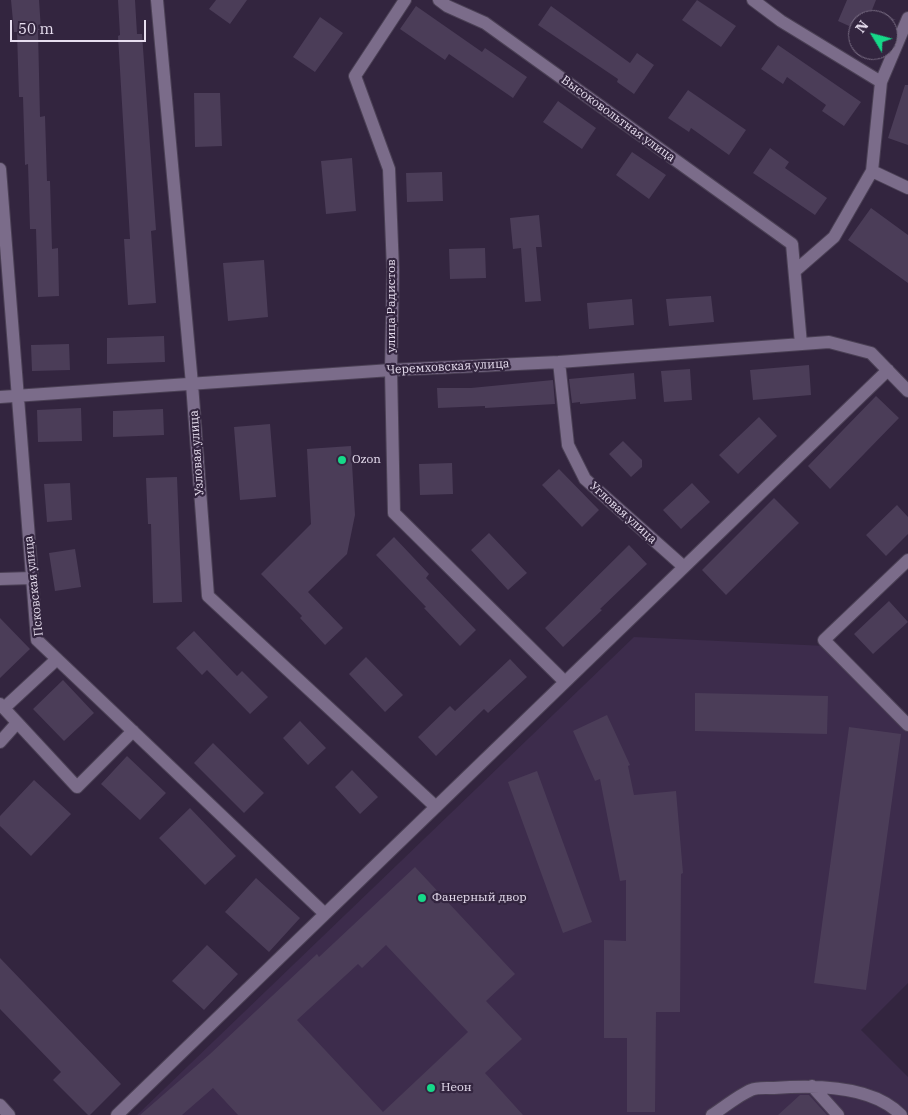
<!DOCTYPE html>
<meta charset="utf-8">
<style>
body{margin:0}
#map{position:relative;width:908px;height:1115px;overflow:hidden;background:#33253f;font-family:"IBM Plex Serif",serif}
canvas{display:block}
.north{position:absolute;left:848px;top:10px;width:50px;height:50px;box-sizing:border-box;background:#33253f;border:1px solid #7b6f85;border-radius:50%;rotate:307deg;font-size:14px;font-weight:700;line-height:20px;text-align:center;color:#e7deef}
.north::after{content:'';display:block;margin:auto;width:18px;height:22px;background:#16d989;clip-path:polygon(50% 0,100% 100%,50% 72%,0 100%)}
.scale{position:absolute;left:10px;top:20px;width:136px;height:22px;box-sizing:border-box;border:2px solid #e7deef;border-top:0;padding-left:6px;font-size:15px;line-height:18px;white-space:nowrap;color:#e7deef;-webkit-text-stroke:4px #33253f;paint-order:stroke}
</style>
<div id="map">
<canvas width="908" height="1115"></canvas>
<div class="north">N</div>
<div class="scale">50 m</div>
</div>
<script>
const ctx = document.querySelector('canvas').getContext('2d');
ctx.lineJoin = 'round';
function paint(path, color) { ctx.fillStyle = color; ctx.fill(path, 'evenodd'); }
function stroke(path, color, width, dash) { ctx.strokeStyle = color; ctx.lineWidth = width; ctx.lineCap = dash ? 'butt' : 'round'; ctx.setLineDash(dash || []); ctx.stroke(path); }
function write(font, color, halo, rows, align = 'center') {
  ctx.font = font + ' "IBM Plex Serif",serif'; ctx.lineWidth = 4.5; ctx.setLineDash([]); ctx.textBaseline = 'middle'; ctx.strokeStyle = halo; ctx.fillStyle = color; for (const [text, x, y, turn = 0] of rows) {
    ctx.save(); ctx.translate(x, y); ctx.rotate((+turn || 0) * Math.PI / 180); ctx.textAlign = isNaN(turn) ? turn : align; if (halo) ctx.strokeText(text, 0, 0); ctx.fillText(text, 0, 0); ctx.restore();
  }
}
const built = new Path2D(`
 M634,637L826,646L908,725V983L861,1030L908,1077V1115H137Z`);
const building = new Path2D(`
 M11,0H39L41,30H38L40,117L45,116L47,181H50L52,249L58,248L59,296L38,297L36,229H30L28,164L25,165L23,97H19L17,32H14Z
 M118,0H135L137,34H142L156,230L151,231L156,303L128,305L124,239H130L118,36L120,35Z
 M216,0H247L230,24L209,9Z
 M697,0L736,26L721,47L682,20Z
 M847,0H876L872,10L896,20H858V30L838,21Z
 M416,6L482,52L485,48L527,77L513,98L449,54L445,60L400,29Z
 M551,6L630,63L637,53L654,65L634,94L617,82L618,79L538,25Z
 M320,17L343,33L315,72L293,57Z
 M778,45L861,102L844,126L822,111L826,105L787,77L783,84L761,69Z
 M905,85H908V145L888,138Z
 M688,90L746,130L729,155L691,128L689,132L668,118Z
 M194,93H220L222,146L195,147Z
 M558,101L596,128L582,149L543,122Z
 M770,148L789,162L785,168L827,198L815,215L753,173Z
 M632,152L666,175L649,199L616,175Z
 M352,158L356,211L326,214L321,161Z
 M442,172L443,201L407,202L406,173Z
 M871,208L908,235V283L848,240Z
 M539,215L542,247H536L541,301L525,302L521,248L513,249L510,218Z
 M485,248L486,278L450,279L449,249Z
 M264,260L268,317L228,321L223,263Z
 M711,296L714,322L669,326L666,299Z
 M632,299L634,325L589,329L587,303Z
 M164,336L165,362L107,364V338Z
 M69,344L70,370L32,371L31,345Z
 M809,365L811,395L753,400L750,370Z
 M690,369L692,400L664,402L661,371Z
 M634,373L636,399L580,404V402L572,403L569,379Z
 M553,380L555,404L485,408V406L438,408L437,388H471Z
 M876,396L899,418L830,489L808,466Z
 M81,408L82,441L38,442L37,410Z
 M163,409L164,435L113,437V411Z
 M759,417L777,436L738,474L719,455Z
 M270,424L276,497L240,500L234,427Z
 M623,441L642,460V467L631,477L609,454Z
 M351,446L355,515L347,554L308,592L343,628L325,645L300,618L302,616L261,574L311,524L307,449Z
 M452,463L453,494L420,495L419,464Z
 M559,469L599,510L582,527L542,485Z
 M177,477L182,602L153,603L151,524H148L146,478Z
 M70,483L72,520L47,522L44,484Z
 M692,483L710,502L681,529L663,510Z
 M774,498L799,523L726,595L702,570Z
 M897,505L908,517V534L886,556L866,535Z
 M489,533L527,573L508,590L471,550Z
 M394,537L429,574L426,578L476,630L460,646L424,608L426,607L376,555Z
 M629,545L647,564L600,609L602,610L563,647L545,628Z
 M75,549L81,587L55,591L49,553Z
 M889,601L908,622L873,654L854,634Z
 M0,618L30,649L0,678Z
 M194,631L237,676L242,671L268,697L250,714L207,670L202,675L176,648Z
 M366,657L403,695L385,712L349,674Z
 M510,659L527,677L488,713L484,709L436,756L418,737L450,706L455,711Z
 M63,680L94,713L64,741L33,709Z
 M695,693L828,696L827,734L695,731Z
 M607,715L630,765L628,766L634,795L676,791L683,873L681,874L680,1012H656L655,1112H627V1038H604V940L626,941V880L620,881L600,779L595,781L573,731Z
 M300,721L326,748L308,765L283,738Z
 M849,727L901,734L866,990L814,983Z
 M213,743L264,793L244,813L194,763Z
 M127,756L166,793L140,820L101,784Z
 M352,770L378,797L360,814L335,787Z
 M537,771L592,922L563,933L508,782Z
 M34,780L71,814L31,856L0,826V816Z
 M190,808L236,856L205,885L159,838Z
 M415,867L515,974L486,1001L522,1039L485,1073L523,1115H238L213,1088L182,1115H140L210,1054L317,954L319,957ZM386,945L468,1032L383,1112L297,1020L358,964L362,968Z
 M256,878L300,918L269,952L225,912Z
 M207,945L238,974L204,1010L172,981Z
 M0,958L121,1084L90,1115H88L53,1080L61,1072L0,1009Z
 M800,1095H809L827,1115H778Z`);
const minor = new Path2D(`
 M157,0L192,384L208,596L436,807
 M405,0L355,76L389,169L393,270L391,370L394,513L565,682
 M439,0L447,6L485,23L792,244L801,344
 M753,0L781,21L881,82
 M0,169L37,640L324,913
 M872,171L908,188
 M795,271L834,237L872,171L881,82L908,18
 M559,362L568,445L585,479L684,567
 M0,397L391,370L559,362L829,342L871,353L908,391
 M908,560L824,640L908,725
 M0,579L32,578
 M0,704L77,787L133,731
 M4,708L57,659
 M0,742L17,723
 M812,1086L838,1115
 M0,1105L9,1115
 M117,1115C373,866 631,619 888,370
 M712,1115C723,1108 739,1095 751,1090C757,1087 767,1088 774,1088C812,1085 872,1085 901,1115`);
const markers = [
 [342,460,5,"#16d989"],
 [422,898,5,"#16d989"],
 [431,1088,5,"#16d989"]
];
const streetNames = [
 ["Высоковольтная улица",618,119,36],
 ["улица Радистов",392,306,-90],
 ["Черемховская улица",448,367,-3],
 ["Узловая улица",197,453,-94],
 ["Угловая улица",623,513,42],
 ["Псковская улица",34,586,-96]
];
const poiNames = [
 ["Ozon",352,460],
 ["Фанерный двор",432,898],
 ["Неон",441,1088]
];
paint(built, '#3d2c4c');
paint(building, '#4b3d58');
stroke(minor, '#4b4055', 14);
stroke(minor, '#7b6c8a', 12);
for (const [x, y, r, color] of markers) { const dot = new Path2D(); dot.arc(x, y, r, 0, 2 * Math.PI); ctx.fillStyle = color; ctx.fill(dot); stroke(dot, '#33253f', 2); }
write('12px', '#e7deef', '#33253f', streetNames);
write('12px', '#e7deef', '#33253f', poiNames, 'left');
</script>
